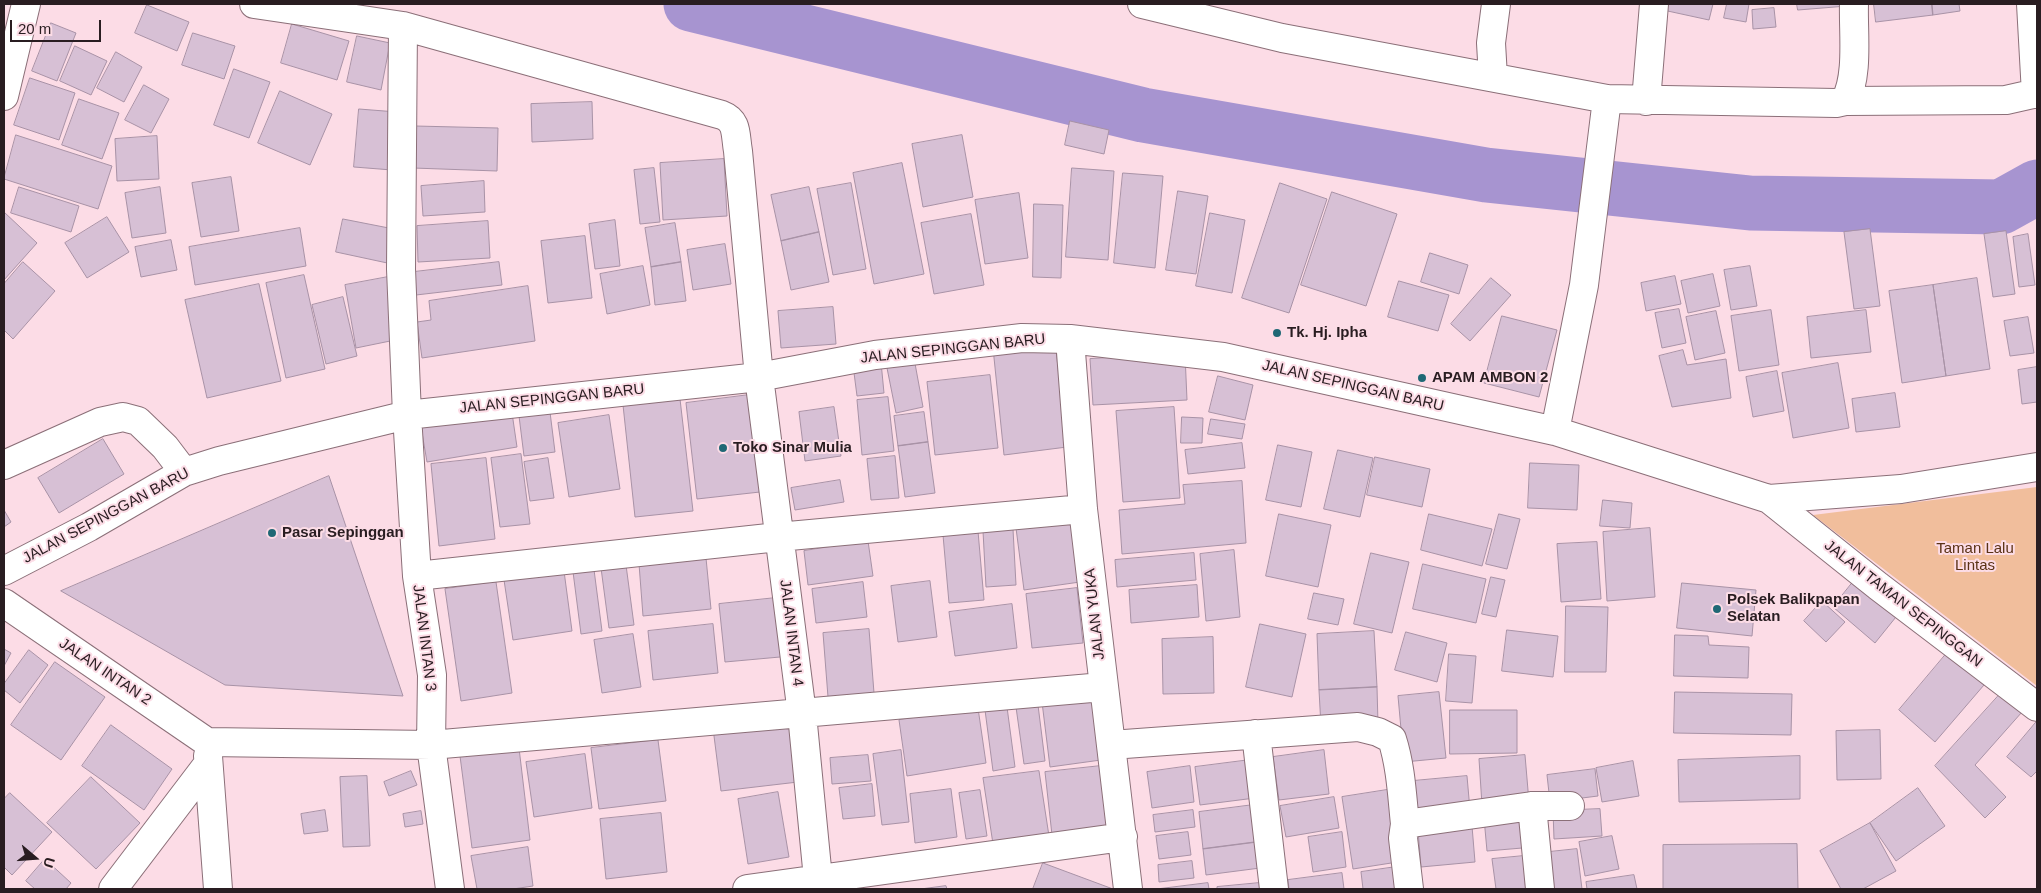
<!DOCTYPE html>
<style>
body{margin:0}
#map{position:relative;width:2041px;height:893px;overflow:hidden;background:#fcdce6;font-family:Helvetica,sans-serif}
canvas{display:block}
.frame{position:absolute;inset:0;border:5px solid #291d21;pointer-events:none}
.north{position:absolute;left:10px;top:833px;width:50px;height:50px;-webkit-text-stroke:4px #fcdce6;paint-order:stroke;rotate:108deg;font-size:14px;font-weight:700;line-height:20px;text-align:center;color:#291d21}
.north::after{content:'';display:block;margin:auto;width:18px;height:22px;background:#291d21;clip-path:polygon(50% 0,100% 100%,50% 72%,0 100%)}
.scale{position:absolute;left:10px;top:20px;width:91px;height:22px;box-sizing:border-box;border:2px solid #291d21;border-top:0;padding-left:6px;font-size:15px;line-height:18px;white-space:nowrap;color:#291d21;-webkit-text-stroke:4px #fcdce6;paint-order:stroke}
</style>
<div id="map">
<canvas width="2041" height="893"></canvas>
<div class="frame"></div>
<div class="north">U</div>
<div class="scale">20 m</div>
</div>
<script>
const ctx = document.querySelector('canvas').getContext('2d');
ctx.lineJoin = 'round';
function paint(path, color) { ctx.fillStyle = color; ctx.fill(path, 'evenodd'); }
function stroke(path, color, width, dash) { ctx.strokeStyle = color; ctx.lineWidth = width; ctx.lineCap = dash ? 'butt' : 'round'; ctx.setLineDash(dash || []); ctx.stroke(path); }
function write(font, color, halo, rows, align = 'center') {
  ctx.font = font + ' Helvetica,sans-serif'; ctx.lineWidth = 4; ctx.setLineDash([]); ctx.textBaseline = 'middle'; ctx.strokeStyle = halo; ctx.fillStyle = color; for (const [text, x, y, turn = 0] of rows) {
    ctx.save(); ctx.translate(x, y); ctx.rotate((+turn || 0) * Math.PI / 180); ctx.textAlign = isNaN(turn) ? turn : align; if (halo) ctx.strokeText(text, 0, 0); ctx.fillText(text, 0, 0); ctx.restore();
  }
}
const green = new Path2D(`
 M2037,487V686L1813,515Z`);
const river = new Path2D(`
 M691,4L1143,115L1486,175L1750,203L2001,207L2037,187`);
const building = new Path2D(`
 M1665,4H1713L1709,20L1663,10Z
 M1727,4H1749L1746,22L1724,18Z
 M1797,4H1846L1847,6L1798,10Z
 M1874,4H1932L1933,15L1876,22Z
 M1932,4H1959L1960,11L1933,15Z
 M147,5L189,22L177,51L135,33Z
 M1774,8L1776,27L1753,29L1752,10Z
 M51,23L76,33L57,81L32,71Z
 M292,24L349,41L337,80L281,63Z
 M193,33L235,46L224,79L182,65Z
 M357,36L390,43L381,90L347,82Z
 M75,46L107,61L91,95L60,81Z
 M116,52L142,67L124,102L97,88Z
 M234,69L270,82L249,138L214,125Z
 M30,78L75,93L59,140L14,125Z
 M144,85L169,99L151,133L125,120Z
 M280,91L332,114L310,165L258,143Z
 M79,99L119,113L102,159L62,145Z
 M592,102L593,139L532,142L531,104Z
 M359,109L397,112L392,170L354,167Z
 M1070,121L1109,130L1104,154L1065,145Z
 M415,126L498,128L497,171L413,168Z
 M16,135L112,166L98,209L4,179Z
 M962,135L973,197L923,207L912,144Z
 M157,136L159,179L117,181L115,139Z
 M724,159L727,216L663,220L660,163Z
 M902,163L924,274L874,284L853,173Z
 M654,168L660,222L640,224L634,170Z
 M1072,168L1114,171L1108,260L1066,257Z
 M1123,173L1163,176L1155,268L1114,263Z
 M231,177L239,231L201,237L192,183Z
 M484,181L485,212L423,216L421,186Z
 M851,183L866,269L833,275L817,189Z
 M1280,183L1327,199L1289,313L1242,298Z
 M19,187L79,206L71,232L11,213Z
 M160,187L166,233L132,238L125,193Z
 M809,187L819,232L781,241L771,195Z
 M1178,191L1208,196L1196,274L1166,270Z
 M1332,192L1397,214L1366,306L1301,285Z
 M1019,193L1028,258L985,264L975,200Z
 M1034,204L1063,205L1061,278L1033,277Z
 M4,212L37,243L4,280Z
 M1210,213L1245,220L1232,293L1196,286Z
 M971,214L984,285L934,294L921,223Z
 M107,217L129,252L87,278L65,243Z
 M343,219L399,230L392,264L336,252Z
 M615,220L620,266L595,269L589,224Z
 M488,221L490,258L418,262L417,226Z
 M675,223L681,262L651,267L645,228Z
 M300,228L306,266L195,285L189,247Z
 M1870,229L1880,306L1854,309L1844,232Z
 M2006,231L2015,294L1993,297L1984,234Z
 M819,232L829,282L791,290L781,241Z
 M2028,234L2035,285L2019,287L2013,237Z
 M585,236L592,298L548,303L541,241Z
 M171,240L177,270L141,277L135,247Z
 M725,244L731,284L693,290L687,250Z
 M1430,253L1468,265L1459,294L1421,282Z
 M23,262L55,291L13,339L4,330V284Z
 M499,262L502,285L416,295L414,272Z
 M681,262L686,301L655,305L651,267Z
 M643,266L650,305L607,314L600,274Z
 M1750,266L1757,306L1731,310L1724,270Z
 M1713,274L1720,306L1688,313L1681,281Z
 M304,275L325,369L286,378L266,283Z
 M1675,276L1681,304L1646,311L1641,283Z
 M388,277L400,339L356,348L345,285Z
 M1491,278L1511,295L1470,341L1451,324Z
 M1977,278L1990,369L1946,376L1933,285Z
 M1399,281L1449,295L1438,331L1388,317Z
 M259,284L281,381L207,398L185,300Z
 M1933,285L1946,376L1902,383L1889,291Z
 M528,286L535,341L422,358L417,322L431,320L429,301Z
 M343,297L357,356L326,364L312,305Z
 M833,307L836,344L781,348L778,311Z
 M1679,309L1686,343L1662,348L1655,313Z
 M1771,310L1779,365L1739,371L1731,316Z
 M1866,310L1871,352L1811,358L1807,317Z
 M1716,311L1725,353L1695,360L1686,317Z
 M1502,316L1557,330L1539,397L1484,383Z
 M2028,317L2034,353L2010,356L2004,321Z
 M1055,341L1067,447L1004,455L993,348Z
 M1683,350L1687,365L1726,359L1731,398L1672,407L1659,356Z
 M1185,354L1187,400L1093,405L1090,359Z
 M914,358L923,407L896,413L886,363Z
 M881,362L884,393L857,396L853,365Z
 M1838,363L1849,428L1793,438L1782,373Z
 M2037,367V402L2022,404L2018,370Z
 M1777,371L1784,411L1753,417L1746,377Z
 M990,375L998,448L935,455L927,382Z
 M1218,376L1253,385L1245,420L1209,412Z
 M1895,393L1900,427L1856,432L1852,399Z
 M749,395L760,492L697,499L686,403Z
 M888,397L894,451L862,455L857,400Z
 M680,399L693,511L635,517L623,405Z
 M549,404L555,452L524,456L518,408Z
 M511,406L517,447L427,462L420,421Z
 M834,407L841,456L805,461L799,412Z
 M1174,407L1180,498L1123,502L1116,411Z
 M924,412L928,442L898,446L894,416Z
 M609,415L620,489L569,497L558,423Z
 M1182,417L1203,418L1202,443H1181Z
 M1211,419L1245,424L1242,439L1208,434Z
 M103,439L124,474L59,513L38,478Z
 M928,442L935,493L905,497L898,446Z
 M1242,443L1245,468L1188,474L1185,450Z
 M1278,445L1312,452L1301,507L1266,500Z
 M1338,450L1373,458L1360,517L1324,509Z
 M521,454L530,524L500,527L491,458Z
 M895,456L899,498L871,500L867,459Z
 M1375,457L1430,469L1422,507L1367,495Z
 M486,458L495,539L439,546L431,464Z
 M548,458L554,498L530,501L524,462Z
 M1530,463L1579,465L1577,510L1528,508Z
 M329,476L403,696L225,685L61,591Z
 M840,480L844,502L795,510L791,488Z
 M1242,481L1246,543L1122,554L1119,510L1185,504L1183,485Z
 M1603,500L1632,503L1630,528L1600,526Z
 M4,510L11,522L4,527Z
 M1279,514L1331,525L1318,587L1266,576Z
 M1429,514L1492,529L1482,566L1421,550Z
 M1499,514L1520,519L1507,569L1486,564Z
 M1072,520L1080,582L1024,590L1016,528Z
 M1650,528L1655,597L1607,601L1603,532Z
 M1013,529L1016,585L986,587L983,531Z
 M978,531L984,600L949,603L943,535Z
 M868,541L873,576L808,585L804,551Z
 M1597,542L1601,599L1561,602L1557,544Z
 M1234,550L1240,617L1206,621L1200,554Z
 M1194,553L1196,580L1117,587L1115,560Z
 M1371,553L1409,562L1392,633L1354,624Z
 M706,558L711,609L643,616L639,564Z
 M593,562L602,631L581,634L572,564Z
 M1423,564L1486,579L1476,623L1413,609Z
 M626,565L634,625L609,628L601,568Z
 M564,571L572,631L513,640L504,580Z
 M1491,577L1505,580L1496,617L1482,614Z
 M1857,577L1900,612L1875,643L1833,607Z
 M930,581L937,637L898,642L891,586Z
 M496,582L512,693L461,701L445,589Z
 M863,582L867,617L816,623L812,589Z
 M1682,583L1756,590L1752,636L1677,628Z
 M1197,585L1199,617L1131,623L1129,590Z
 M1077,588L1083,643L1032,648L1026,594Z
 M1314,593L1344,599L1338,625L1308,619Z
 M785,597L791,656L725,662L719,604Z
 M1822,601L1845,622L1826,642L1804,621Z
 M1012,604L1017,648L955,656L949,612Z
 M1566,606L1608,607L1606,672H1565Z
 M713,624L718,673L653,680L648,631Z
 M1260,624L1306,634L1292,697L1246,687Z
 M869,629L874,693L828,697L823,633Z
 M1507,630L1558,636L1553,677L1502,671Z
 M1374,631L1377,687L1319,690L1317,634Z
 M1406,632L1447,643L1437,682L1395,670Z
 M633,634L641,687L602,693L594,640Z
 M1675,635L1708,636L1709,645L1749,647L1748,678L1674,676Z
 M1213,637L1214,693L1163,694L1162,639Z
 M4,649L11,653L4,666Z
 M29,650L48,665L20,703L4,690V684Z
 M1947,653L1984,685L1935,742L1899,710Z
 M1449,654L1476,656L1472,703L1446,701Z
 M55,662L105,697L61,760L11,725Z
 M1377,687L1378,724L1321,726L1319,690Z
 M1439,692L1446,758L1404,762L1398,696Z
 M1675,692L1792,694L1791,735L1674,733Z
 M2001,693L2022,712L1975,765L2006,797L1985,818L1935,766Z
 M1094,696L1101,760L1050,767L1042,702Z
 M1037,697L1045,761L1024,764L1015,700Z
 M1007,707L1015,767L993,771L985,710Z
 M978,708L986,763L907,776L899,720Z
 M1450,710H1517V753L1450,754Z
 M791,719L798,782L721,791L713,728Z
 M2037,721V771L2031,777L2007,757Z
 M111,725L172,769L144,810L82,766Z
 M1880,730L1881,779L1837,780L1836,731Z
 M658,740L666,801L599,809L591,748Z
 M519,748L530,840L472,848L460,756Z
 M901,750L909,822L882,825L873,754Z
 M1324,750L1329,794L1279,800L1273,757Z
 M585,754L592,808L534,817L526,762Z
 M868,755L871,781L832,784L830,758Z
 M1525,755L1529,802L1482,805L1479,759Z
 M1800,756V799L1679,802L1678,760Z
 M1250,760L1255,798L1200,805L1195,767Z
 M1633,761L1639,796L1602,802L1596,768Z
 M1110,765L1117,828L1052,835L1045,772Z
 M1190,766L1194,802L1152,808L1147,772Z
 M1595,769L1598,796L1550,802L1547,775Z
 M411,771L417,785L389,796L384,782Z
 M1039,771L1049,836L993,844L983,778Z
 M367,776L370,846L343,847L340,777Z
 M1467,776L1470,810L1416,814L1413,781Z
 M91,777L140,823L96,869L47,823Z
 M872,784L875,816L843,819L839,788Z
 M1918,788L1945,826L1896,861L1870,823Z
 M951,789L957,837L915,843L910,794Z
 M1393,789L1404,861L1353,869L1342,797Z
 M980,790L987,836L966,839L959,793Z
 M778,792L789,857L748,864L738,799Z
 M10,793L52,832L12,875L4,867V799Z
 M1334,797L1339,828L1286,837L1280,806Z
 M1261,804L1265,841L1203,849L1199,812Z
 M1600,809L1602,836L1554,839L1553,811Z
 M325,810L328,831L304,834L301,814Z
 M1193,810L1195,827L1155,832L1153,815Z
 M421,811L423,824L405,827L403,814Z
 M661,813L667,872L606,879L600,819Z
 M1531,814L1534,847L1487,851L1484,818Z
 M1870,823L1896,871L1863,889H1841L1820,851Z
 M1472,826L1475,862L1421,867L1418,830Z
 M1188,832L1191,855L1159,859L1156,836Z
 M1342,832L1346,867L1313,872L1308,837Z
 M1612,836L1619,869L1585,876L1579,842Z
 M1265,841L1268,867L1206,875L1203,849Z
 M1797,844L1798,889H1663V845Z
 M528,847L533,886L513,889H477L471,856Z
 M1577,849L1582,889H1553L1549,852Z
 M1534,855L1538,889H1496L1492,859Z
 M45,859L71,883L66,889H35L26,881Z
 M1192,861L1194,878L1159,882L1158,865Z
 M1043,863L1113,889H1033Z
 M1403,866L1406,889H1363L1361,872Z
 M1342,873L1344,889H1289L1288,880Z
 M1634,875L1637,889H1587L1586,882Z
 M1270,882L1271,889H1217V887Z
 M1208,883L1209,889H1157Z
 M946,886L947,889H921Z`);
const minor = new Path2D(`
 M254,4L403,26L722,115C738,121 735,135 738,151L759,377L802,714L819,889
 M1142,4L1282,38L1607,99L1836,103L1845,101C1859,76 1853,32 1854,4
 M2031,4L2036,94
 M403,26L401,269L407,415L417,576L432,675L431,745L450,889
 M1493,77L1491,43L1496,4
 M1646,101L1654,4
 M1845,101L2006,100L2037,93
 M1070,339L1083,509L1128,889
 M1555,431L1584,285L1607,99
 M4,465L100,422L123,417L138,421L165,447L184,472
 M1769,499L1878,586L2037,707
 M4,571L89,527L184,472L219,461L407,415L759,377L875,355L1022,338L1070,339L1223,357L1555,431L1769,499L1901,489L2037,467
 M417,576L778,537L1083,509
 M4,603L207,742
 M1256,734L1274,889
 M207,742L431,745L1103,687
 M1111,745L1358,727L1378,732L1392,739C1401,767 1402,796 1405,824
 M208,756L218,889
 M1532,806L1540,889
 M113,889L208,764
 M747,889L1123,837
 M1409,889L1403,838L1405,824L1532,806H1570`);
const highway = new Path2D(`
 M4,96L26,4`);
const markers = [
 [1277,333,5,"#1f6875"],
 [1422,378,5,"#1f6875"],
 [723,448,5,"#1f6875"],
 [272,533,5,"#1f6875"],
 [1717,609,5,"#1f6875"]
];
const poiNames = [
 ["Tk. Hj. Ipha",1287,333],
 ["APAM AMBON 2",1432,378],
 ["Toko Sinar Mulia",733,448],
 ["Pasar Sepinggan",282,533],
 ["Polsek Balikpapan",1727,600],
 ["Selatan",1727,617]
];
const streetNames = [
 ["JALAN SEPINGGAN BARU",953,349,-6],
 ["JALAN SEPINGGAN BARU",1353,386,13],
 ["JALAN SEPINGGAN BARU",552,399,-6],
 ["JALAN SEPINGGAN BARU",106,516,-28],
 ["JALAN TAMAN SEPINGGAN",1903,604,38],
 ["JALAN YUKA",1095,614,-96],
 ["JALAN INTAN 4",791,633,83],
 ["JALAN INTAN 3",424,638,83],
 ["JALAN INTAN 2",105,672,34]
];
const parkNames = [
 ["Taman Lalu",1975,549],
 ["Lintas",1975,566]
];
paint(green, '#f1be9c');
stroke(river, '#a794d0', 55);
paint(building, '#d7c0d5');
stroke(building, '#a892a6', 1);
stroke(minor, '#8b6f78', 30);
stroke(highway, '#8b6f78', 30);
stroke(minor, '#fff', 28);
stroke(highway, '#fff', 28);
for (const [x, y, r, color] of markers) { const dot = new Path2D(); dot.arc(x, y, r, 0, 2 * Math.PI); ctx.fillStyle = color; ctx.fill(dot); stroke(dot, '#fcdce6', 2); }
write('bold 15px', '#291d21', '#fcdce6', poiNames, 'left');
write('15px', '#291d21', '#fcdce6', streetNames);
write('15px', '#5a3215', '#fcdce6', parkNames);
</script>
